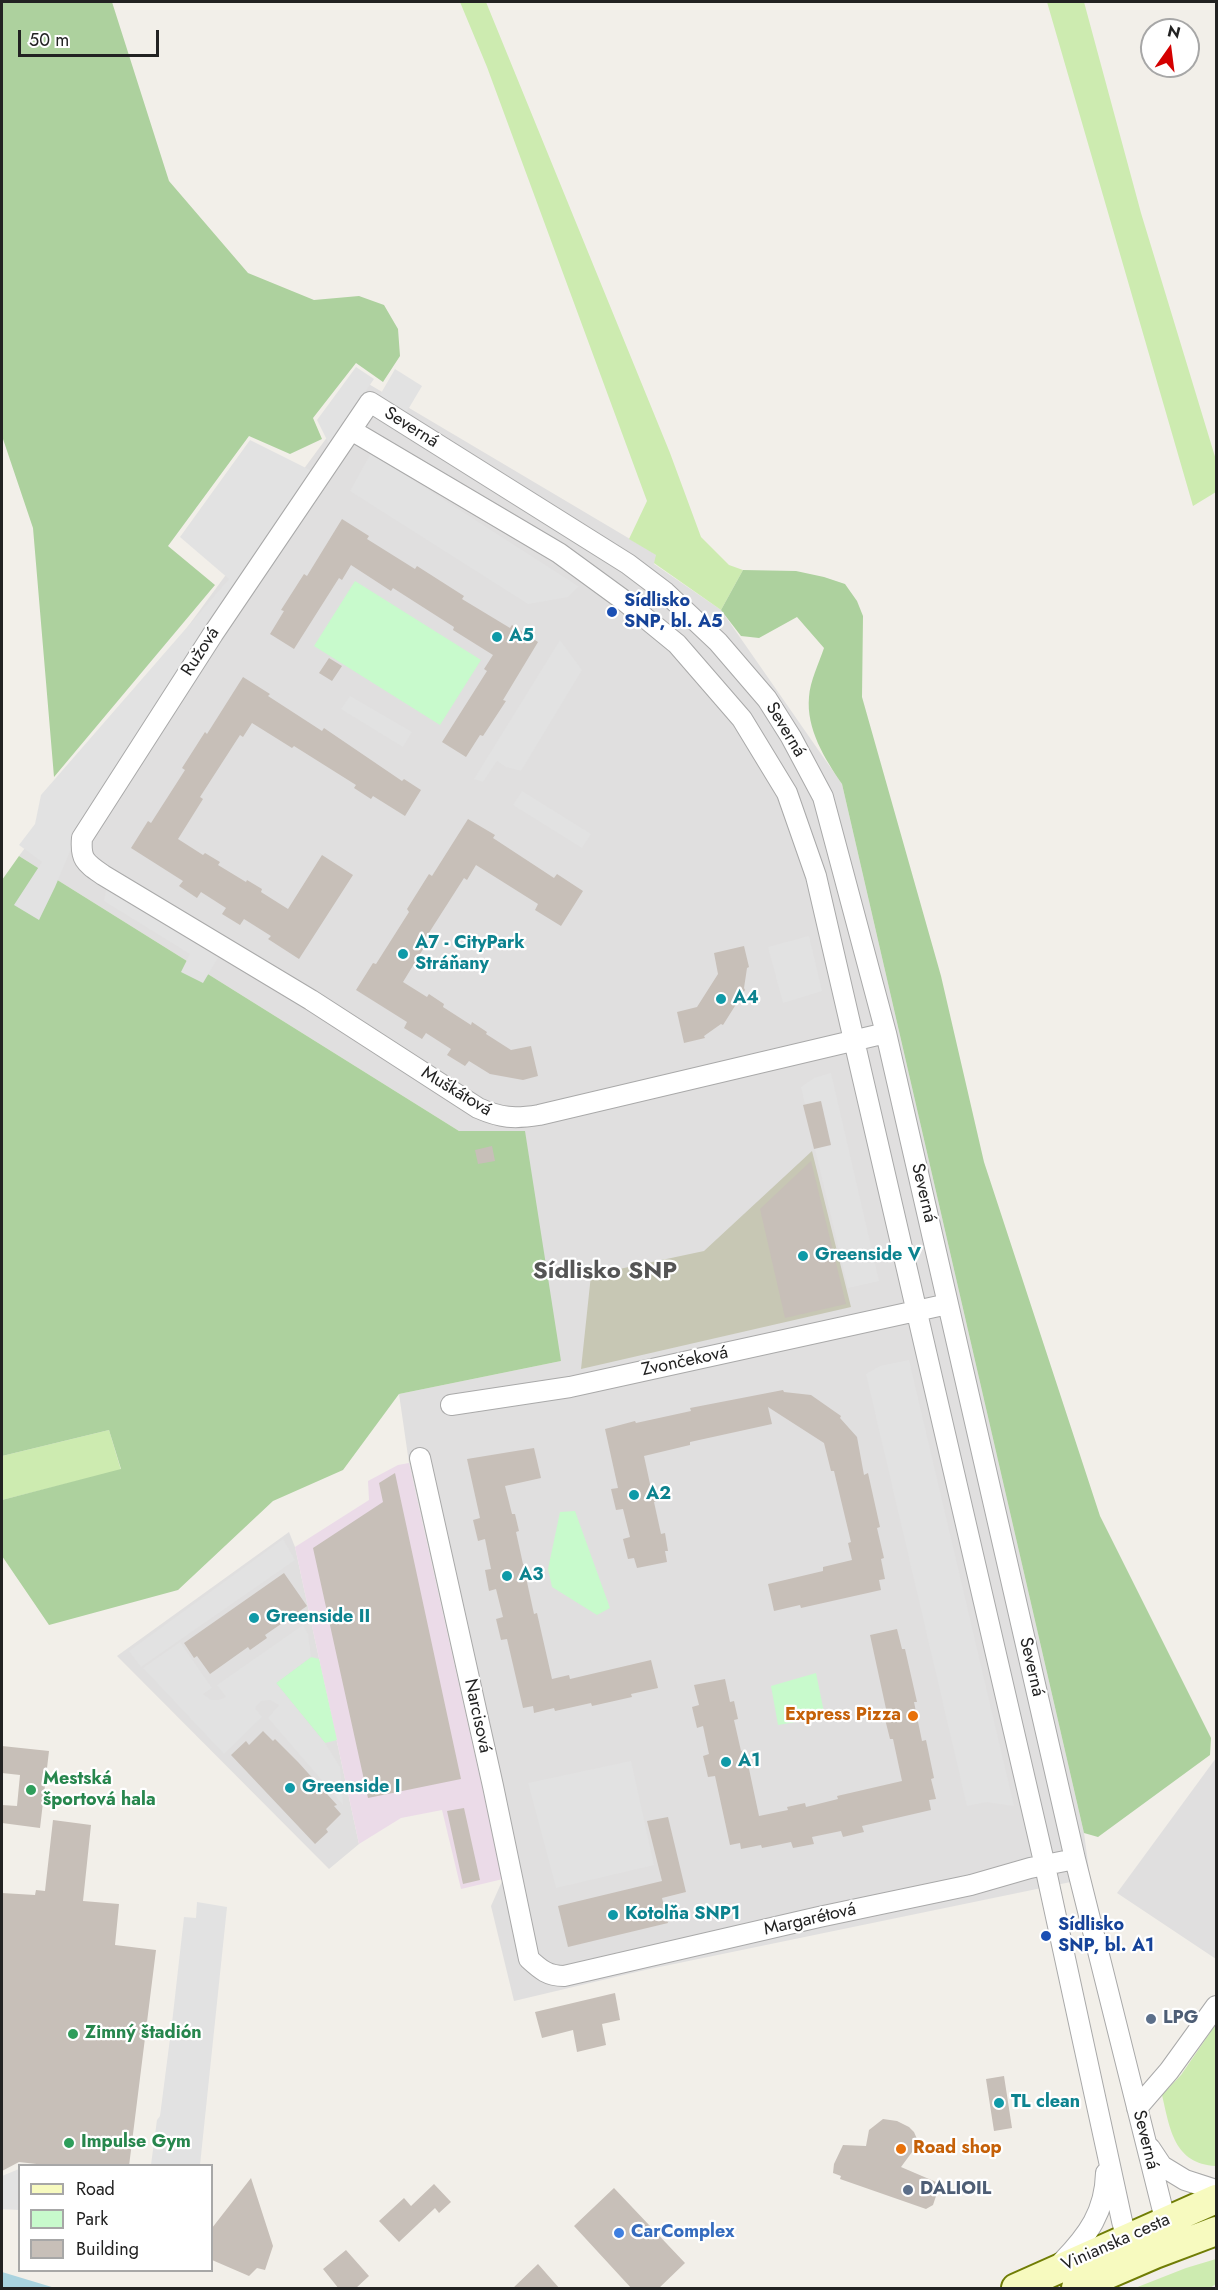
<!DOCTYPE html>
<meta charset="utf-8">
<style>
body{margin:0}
#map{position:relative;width:1218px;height:2290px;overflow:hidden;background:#f2efe9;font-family:Jost,sans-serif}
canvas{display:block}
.frame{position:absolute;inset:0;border:3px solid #222;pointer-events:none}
.legend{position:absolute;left:18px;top:2164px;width:195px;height:108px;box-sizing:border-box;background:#fff;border:2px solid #a7a7a7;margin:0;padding:8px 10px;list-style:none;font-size:18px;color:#222}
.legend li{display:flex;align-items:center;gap:12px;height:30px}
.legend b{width:30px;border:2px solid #a7a7a7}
.north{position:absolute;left:1140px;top:18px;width:60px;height:60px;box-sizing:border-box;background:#fff;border:2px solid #a7a7a7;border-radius:50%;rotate:14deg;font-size:16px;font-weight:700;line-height:24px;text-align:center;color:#222}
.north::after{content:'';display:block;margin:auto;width:21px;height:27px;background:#d40000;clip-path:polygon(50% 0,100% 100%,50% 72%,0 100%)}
.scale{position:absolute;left:18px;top:30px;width:141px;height:27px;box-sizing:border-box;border:3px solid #222;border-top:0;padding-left:8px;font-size:18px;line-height:21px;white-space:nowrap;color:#222;-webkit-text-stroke:4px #fff;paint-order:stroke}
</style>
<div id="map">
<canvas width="1218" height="2290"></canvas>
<div class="frame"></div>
<ul class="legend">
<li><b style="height:8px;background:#f7fabf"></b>Road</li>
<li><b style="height:16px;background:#c8facc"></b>Park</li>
<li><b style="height:16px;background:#c7bfb8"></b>Building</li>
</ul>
<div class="north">N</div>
<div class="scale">50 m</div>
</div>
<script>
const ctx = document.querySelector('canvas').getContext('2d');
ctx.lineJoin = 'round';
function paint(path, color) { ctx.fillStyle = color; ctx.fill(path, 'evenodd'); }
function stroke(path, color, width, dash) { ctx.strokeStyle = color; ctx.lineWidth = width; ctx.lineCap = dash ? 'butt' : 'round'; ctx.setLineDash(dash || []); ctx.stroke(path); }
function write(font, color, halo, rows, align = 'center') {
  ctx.font = font + ' Jost,sans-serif'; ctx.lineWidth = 4.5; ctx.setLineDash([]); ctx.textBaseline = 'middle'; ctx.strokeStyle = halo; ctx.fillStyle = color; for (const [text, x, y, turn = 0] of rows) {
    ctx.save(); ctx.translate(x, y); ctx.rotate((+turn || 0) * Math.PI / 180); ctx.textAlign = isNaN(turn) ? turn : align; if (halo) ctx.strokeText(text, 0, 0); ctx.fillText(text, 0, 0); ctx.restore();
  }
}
const residential = new Path2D(`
 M367,383L657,555L654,564L721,610L842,784L1084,1833L1090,1878L645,1970L514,2001L491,1906L503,1879L409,1463L399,1394L561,1361L459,1131L19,856Z
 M289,1532L295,1547L359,1844L329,1869L117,1656Z
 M1216,1758V1959L1117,1893Z`);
const industrial = new Path2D(`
 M409,1463L503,1879L461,1889L442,1810L401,1818L359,1844L295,1547L369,1500L368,1481L398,1465Z`);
const construction = new Path2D(`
 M812,1151L851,1307L581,1369L591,1275L704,1251Z`);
const grass = new Path2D(`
 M460,2H486L670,453L701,537L729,565L743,570L721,610L654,563L656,555L629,539L647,501L487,67Z
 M1047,2H1084L1141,213L1216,460V492L1193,506Z
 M109,1430L121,1470L2,1500V1456Z
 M1216,2024V2166C1174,2164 1170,2129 1162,2095L1181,2075Z
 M1216,2259V2284L1210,2288H1135L1186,2268Z`);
const forest = new Path2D(`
 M2,2H112L169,181L248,273L314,300L359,296L384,305L398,329L400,356L383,382L356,363L313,418L322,439L290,454L249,436L168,546L215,585L54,777L33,528L2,436Z
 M743,570L796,571L824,577L845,584L857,601L863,616L862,697L941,976L984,1162L1100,1516L1211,1738L1210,1755L1098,1837L1084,1833L842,784C825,759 806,729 809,697C810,681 819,663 824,648L797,617L759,638L741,636L721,610Z
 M19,856L459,1131H525L561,1361L399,1394L343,1470L273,1501L178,1590L49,1625L2,1556V1500L121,1469L109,1430L2,1456V880Z`);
const park = new Path2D(`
 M355,581L481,660L440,725L314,646Z
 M575,1511L610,1608L597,1615L552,1587L548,1569L560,1512Z
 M311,1657L319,1659L337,1740L325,1743L276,1683Z
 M816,1673L825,1717L778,1725L771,1686Z`);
const parking = new Path2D(`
 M356,367L374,379L329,444L317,420Z
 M395,369L422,386L406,413L380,395Z
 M250,440L314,472L74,842L55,887L39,920L14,905L42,862L19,845L35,824L41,795L229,579L180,537Z
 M371,453L578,586H579L568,597L528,604L350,491Z
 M560,640L582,670L521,771L506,767L497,761L483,782L474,779Z
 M350,696L412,732L403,747L341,709Z
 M522,791L591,834L582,848L513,805Z
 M107,885L222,951L203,983L181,972L190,954L104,901Z
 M809,936L822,991L783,1003L768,947Z
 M831,1073L879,1281L848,1288L815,1149L831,1144L821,1101L805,1104L801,1087L814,1078Z
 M909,1360L1014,1806L986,1802L967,1806L866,1374L880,1366Z
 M283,1539L295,1560L141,1667L129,1651Z
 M303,1625L308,1634L311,1657L276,1683L325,1743L340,1767L343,1805L268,1718L279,1705L270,1700L261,1701L255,1708L262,1717L224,1754L143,1668L180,1642L212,1688L203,1694L211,1700H219L226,1697L217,1685Z
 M631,1761L654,1865L556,1888L528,1783Z
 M197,1902L227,1907L200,2165H151L157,2120L160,2116L172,2023L184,1917L196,1918Z
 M19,2169V2210L2,2209V2176Z`);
const water = new Path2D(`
 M2,2272L55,2288H2Z`);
const building = new Path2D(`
 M342,519L369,536L367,539L415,569L417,566L464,596L462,599L510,628L512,625L538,642L503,700L506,701L483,736L480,735L466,757L442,742L487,671L484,669L493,655L453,630L454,627L393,588L391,591L351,565L342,580L339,578L294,649L270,634L284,611L281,610L304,574L307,576Z
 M329,658L342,666L332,681L319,673Z
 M243,677L270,694L268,696L322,731L324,728L402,781L404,779L421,790L405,816L373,796L371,799L354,788L356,785L294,746L292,748L252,723L243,737L240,735L200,797L203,799L178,839L203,855L205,853L220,862L218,865L246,882L247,880L262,889L261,892L288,909L322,855L353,875L299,959L268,939L271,936L244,919L240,925L222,914L226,908L201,892L197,898L179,886L183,881L131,848L148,821L151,823L185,770L182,768L205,732L207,734Z
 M468,819L495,835L493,838L554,878L557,874L583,891L561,926L535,910L538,904L476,865L467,880L464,878L425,939L428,941L403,982L427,997L429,994L444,1004L443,1007L471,1025L472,1022L487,1032L486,1034L511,1050L531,1046L538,1076L523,1080L490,1074L469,1061L465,1066L447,1055L451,1049L426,1033L422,1039L404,1028L407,1022L356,990L373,963L376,964L409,912L407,909L429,874L432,876Z
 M744,946L749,967L747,968L744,988L745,990L723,1025L721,1024L704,1036L705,1038L684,1043L677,1012L697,1007L718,974L714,953Z
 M821,1101L831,1145L814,1149L803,1105Z
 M492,1146L495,1161L478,1164L475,1150Z
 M811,1161L846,1304L785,1318L760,1209Z
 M783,1390L784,1392L811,1395L841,1416L840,1418L857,1437L864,1475L868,1473L880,1527L877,1528L884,1558L881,1559L885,1579L879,1580L881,1590L801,1608L800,1605L774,1611L768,1584L823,1571V1567L852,1560L848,1543L851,1542L834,1471H831L824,1443L768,1407L772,1424L690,1442V1445L644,1456L650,1484L653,1483L657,1501L654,1502L661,1534L665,1533L668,1551H665L667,1562L637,1568L634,1558L628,1559L623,1539L630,1537L623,1509L616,1510L611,1489L618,1488L605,1429L635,1421L636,1423L691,1411L690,1408Z
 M534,1448L541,1478L505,1486L512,1514H515L519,1531L516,1532L523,1564H526L530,1581L527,1582L534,1614L537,1613L552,1679L569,1675L570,1679L651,1660L658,1688L631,1694L632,1697L592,1706L591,1703L555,1711L554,1708L534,1713L533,1706L523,1708L507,1639L501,1640L496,1619L503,1617L496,1589L489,1591L485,1570L491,1569L485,1539L478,1541L473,1520L480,1518L467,1459Z
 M395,1473L461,1779L368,1798L313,1548L383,1502L379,1483Z
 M284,1573L307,1606L265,1635L267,1638L250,1650L248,1647L210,1674L197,1656L194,1658L184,1643Z
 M897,1629L902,1649H905L917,1702H914L922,1741L926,1740L934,1778L931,1779L936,1799L929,1800L931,1810L862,1826L864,1832L843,1837L841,1831L812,1837L814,1844L793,1848L791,1842L762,1848L761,1845L741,1849L740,1843L730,1845L715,1776L708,1777L703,1756L709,1754L703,1726L697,1728L692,1707L699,1705L694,1685L725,1679L730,1702L734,1701L738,1719L734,1720L741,1751L745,1750L759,1816L788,1810L787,1807L805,1803L806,1807L838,1799L837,1796L902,1781L893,1739H890L885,1719L888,1718L870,1635Z
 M263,1731L273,1741L275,1739L298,1762L337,1805L334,1806L341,1814L326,1829L328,1832L315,1844L231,1755L246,1741L249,1745Z
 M2,1746L49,1751L40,1828L2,1823V1805L17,1806L20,1775L2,1773Z
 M464,1808L480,1880L463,1884L447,1811Z
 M668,1817L686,1892L662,1898L668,1923L568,1947L558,1906L662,1881L647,1821Z
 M53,1820L91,1825L83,1901L119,1904L115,1945L156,1950L129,2166H54L19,2162L2,2171V1893L35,1895L36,1890L45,1891Z
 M615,1993L620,2020L602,2024L606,2045L577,2052L573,2030L542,2038L535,2012Z
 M1004,2076L1012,2128L994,2131L986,2079Z
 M883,2119L897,2121L909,2127L914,2132L917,2139L915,2148L901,2167L936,2182L938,2190L933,2205L926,2209L840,2179L841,2176L833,2173L834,2164L843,2145L866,2146L869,2130Z
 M251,2178L273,2246L265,2270L257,2268L249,2276L212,2260V2228Z
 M434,2184L451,2202L439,2213L435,2208L399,2242L379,2221L404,2198L411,2206Z
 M614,2188L685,2263L658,2289H632L574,2226Z
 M346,2250L369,2276L355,2289H339L323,2269Z
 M538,2264L560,2289H512Z`);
const street = new Path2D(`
 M351,430L559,553L622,599L677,644L742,719L787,793L816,876L1045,1866L1122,2221L1127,2239L1137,2244
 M886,1033L539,1115C514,1119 501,1118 478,1108L311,1000L103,875C86,863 80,860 82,838L213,634L370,402L628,564L665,592L718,642L767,699L791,737L823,797L886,1033L1075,1859L1168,2231L1167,2233
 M451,1405L570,1387L948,1304
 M420,1458L493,1786L529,1959C541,1970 548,1976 564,1976L819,1917L971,1885L1030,1868L1075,1859
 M1137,2108L1169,2071L1216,2006
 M1150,2148L1162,2166L1185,2180L1216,2190
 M1062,2262C1088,2235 1105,2212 1106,2173`);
const secondary = new Path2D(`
 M1016,2288L1216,2199
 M1076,2288L1155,2254L1216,2231`);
const markers = [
 [612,612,6,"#1a4fb4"],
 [497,637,6,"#0f9aa8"],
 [403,954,6,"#0f9aa8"],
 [721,999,6,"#0f9aa8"],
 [803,1256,6,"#0f9aa8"],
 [634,1495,6,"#0f9aa8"],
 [507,1576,6,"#0f9aa8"],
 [254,1618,6,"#0f9aa8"],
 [913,1716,6,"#e8710a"],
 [726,1762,6,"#0f9aa8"],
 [290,1788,6,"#0f9aa8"],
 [31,1790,6,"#2e9e5b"],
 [613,1915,6,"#0f9aa8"],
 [1046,1936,6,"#1a4fb4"],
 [1151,2019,6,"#5c6f8a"],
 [73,2034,6,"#2e9e5b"],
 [999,2103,6,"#0f9aa8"],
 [69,2143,6,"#2e9e5b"],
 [901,2149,6,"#e8710a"],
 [908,2190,6,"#5c6f8a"],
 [619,2233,6,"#3f7fe0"]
];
const streetNames = [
 ["Severná",411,428,32],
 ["Ružová",201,652,-57],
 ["Severná",785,730,59],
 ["Muškátová",456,1092,31],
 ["Severná",923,1193,77],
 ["Zvončeková",685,1362,-12],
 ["Severná",1031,1667,77],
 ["Narcisová",477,1716,78],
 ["Margarétová",810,1920,-13],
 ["Severná",1145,2140,76],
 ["Vinianska cesta",1116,2243,-24]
];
const transitNames = [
 ["Sídlisko",624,602],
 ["SNP, bl. A5",624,623],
 ["Sídlisko",1058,1926],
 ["SNP, bl. A1",1058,1947]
];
const cultureNames = [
 ["A5",509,637],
 ["A7 - CityPark",415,944],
 ["Stráňany",415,965],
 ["A4",733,999],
 ["Greenside V",815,1256],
 ["A2",646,1495],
 ["A3",519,1576],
 ["Greenside II",266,1618],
 ["A1",738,1762],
 ["Greenside I",302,1788],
 ["Kotolňa SNP1",625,1915],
 ["TL clean",1011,2103]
];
const foodNames = [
 ["Express Pizza",901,1716],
 ["Road shop",913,2149,"left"]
];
const leisureNames = [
 ["Mestská",43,1780],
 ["športová hala",43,1801],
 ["Zimný štadión",85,2034],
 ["Impulse Gym",81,2143]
];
const serviceNames = [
 ["LPG",1163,2019],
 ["DALIOIL",920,2190]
];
const shopNames = [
 ["CarComplex",631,2233]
];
const districtNames = [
 ["Sídlisko SNP",605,1272]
];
paint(residential, '#e0dfdf');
paint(industrial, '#ebdbe8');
paint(construction, '#c7c7b4');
paint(grass, '#cdebb0');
paint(forest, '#add19e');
paint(park, '#c8facc');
paint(parking, '#e2e2e2');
paint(water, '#aad3df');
paint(building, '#c7bfb8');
stroke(street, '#a9a9a9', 22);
stroke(secondary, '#707d05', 32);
stroke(street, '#fff', 20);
stroke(secondary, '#f7fabf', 28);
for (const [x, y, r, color] of markers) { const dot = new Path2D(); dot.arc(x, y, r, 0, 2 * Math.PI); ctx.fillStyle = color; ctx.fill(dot); stroke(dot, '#fff', 2); }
write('18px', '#222', '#fff', streetNames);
write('bold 18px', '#164399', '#fff', transitNames, 'left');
write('bold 18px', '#0d838f', '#fff', cultureNames, 'left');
write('bold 18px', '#c56008', '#fff', foodNames, 'right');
write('bold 18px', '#27864d', '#fff', leisureNames, 'left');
write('bold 18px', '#4e5e75', '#fff', serviceNames, 'left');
write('bold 18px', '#366cbe', '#fff', shopNames, 'left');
write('bold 24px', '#555', '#fff', districtNames);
</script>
